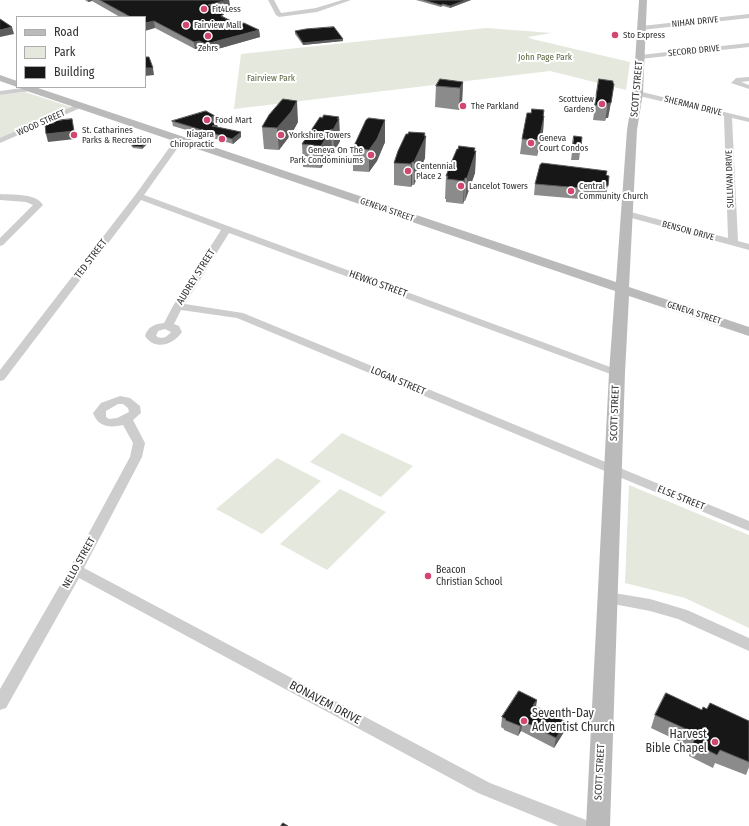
<!DOCTYPE html>
<style>
body{margin:0}
#map{position:relative;width:749px;height:826px;overflow:hidden;background:#fff;font-family:"Fira Sans Condensed",sans-serif}
canvas{display:block}
.legend{position:absolute;left:16px;top:16px;width:130px;height:72px;box-sizing:border-box;background:#fff;border:1px solid #acacac;margin:0;padding:5px 7px;list-style:none;font-size:12px;color:#303030}
.legend li{display:flex;align-items:center;gap:8px;height:20px}
.legend b{width:20px;border:1px solid #acacac}
</style>
<div id="map">
<canvas width="749" height="826"></canvas>
<ul class="legend">
<li><b style="height:5px;background:#bababa"></b>Road</li>
<li><b style="height:11px;background:#e5e8dd"></b>Park</li>
<li><b style="height:11px;background:#171717"></b>Building</li>
</ul>
</div>
<script>
const ctx = document.querySelector('canvas').getContext('2d');
ctx.lineJoin = 'round';
function paint(path, color) { ctx.fillStyle = color; ctx.fill(path, 'evenodd'); }
function stroke(path, color, width, dash) { ctx.strokeStyle = color; ctx.lineWidth = width; ctx.lineCap = dash ? 'butt' : 'round'; ctx.setLineDash(dash || []); ctx.stroke(path); }
function write(font, color, halo, rows, align = 'center') {
  ctx.font = font + ' "Fira Sans Condensed",sans-serif'; ctx.lineWidth = 4; ctx.setLineDash([]); ctx.textBaseline = 'middle'; ctx.strokeStyle = halo; ctx.fillStyle = color; for (const [text, x, y, turn = 0] of rows) {
    ctx.save(); ctx.translate(x, y); ctx.rotate((+turn || 0) * Math.PI / 180); ctx.textAlign = isNaN(turn) ? turn : align; if (halo) ctx.strokeText(text, 0, 0); ctx.fillText(text, 0, 0); ctx.restore();
  }
}
const green = new Path2D(`
 M486,28L552,33L528,37L532,39L630,62L626,90L550,71L234,109L241,54Z
 M25,92L71,107L0,139V95Z
 M342,433L413,466L381,497L310,462Z
 M277,458L321,481L262,534L216,509Z
 M629,485L749,535V628L685,598L625,583Z
 M340,489L386,512L327,570L280,544Z`);
const street = new Path2D(`
 M268,0H274L281,13L316,8L342,0H351L317,12L279,17L276,15Z
 M749,14V18L642,30L639,28L642,26Z
 M749,43V47L640,59L636,57L640,55Z
 M749,77V81L741,82L749,85V89L731,83L736,78Z
 M29,87L35,89L31,91L0,95V91Z
 M635,91H638L749,118V122L732,118L738,241L749,244V250L624,216L622,214L624,212L627,211L728,238L724,116L635,95Z
 M78,104H81L85,106L0,143V138Z
 M177,137H180L184,139L144,195L621,371L623,373L621,375H613L229,233L185,304L243,313L749,521V531L237,318L181,310L174,324L179,326L182,332C173,345 155,351 145,336C148,326 155,324 164,323L173,306L221,230L141,200L4,380L0,381V370L136,194ZM165,329L171,332C167,337 162,340 156,336L158,331Z
 M0,194C12,195 36,193 43,205L3,245L0,246V238L33,205L26,202L0,200Z
 M120,396L130,398L140,406L141,413L133,420L145,443L142,457L84,568L490,783L586,820L589,826H559L478,793L79,578L6,708L0,710V689L70,568L130,457L133,443L123,425C110,428 98,427 93,413L101,403ZM118,404H123L128,408L129,412L117,418L109,419L106,417V411Z
 M608,592L650,599L687,610L749,638V651L678,619L650,611L603,602L601,598L603,594Z`);
const secondary = new Path2D(`
 M639,0H647L643,93L637,130L629,287L749,327V336L629,296L625,373L610,826H586L609,373L615,291L21,89L20,87H35L616,282L627,130L633,93Z
 M0,75L17,81V87L0,81Z`);
const wall = new Path2D(`
 M85,0H229L230,6L215,10L224,17L237,24L259,30L260,37L207,52L200,48L195,49L155,28L145,17H120L92,1L88,2Z
 M416,0H471L450,8L443,6L441,7Z
 M295,31L343,41L303,45L295,34Z
 M599,79L613,83L612,98L608,118H606L605,121L593,120Z
 M463,82L462,103L459,110L435,107L436,86Z
 M544,116L543,132L537,156L520,154L522,139Z
 M339,117L340,141L334,152H332L321,168L303,167L302,144L322,118Z
 M385,120V142L377,161L369,172L353,171V148Z
 M172,121H215L212,122L217,127L241,132V137L233,144L173,126Z
 M298,122L292,133L279,150L264,149L262,127Z
 M425,136V158L414,185H412L411,187L394,185V163Z
 M582,137L579,160H571L573,144Z
 M149,142L142,149L133,148L132,146Z
 M475,151H476L475,173L465,201H464L463,204L446,202V199H445L446,176Z
 M606,175L609,176L606,197H603V201L534,195L535,184Z
 M537,700L536,707L566,722L564,732L554,748L521,731L518,736L504,730V729L501,727L502,717Z
 M707,709L749,721V767L746,775L715,763L713,768L689,756L691,747L651,728L655,715L702,710Z`);
const shadedWall = new Path2D(`
 M88,0H92V1L88,2Z
 M227,0H229L230,6L212,11L208,5Z
 M466,0H471L450,8V6Z
 M154,21L155,28L145,31V23Z
 M12,27L14,34L0,37V30Z
 M259,30L260,37L207,52L206,44Z
 M343,39V41L303,45V43Z
 M199,41L200,48L195,49L194,42Z
 M145,68H153L154,75L145,76Z
 M463,82L462,103L459,110L460,88Z
 M614,84L608,118H606L605,121L608,103Z
 M297,101L298,122L292,133L279,150L277,128Z
 M544,110L543,123L544,116L543,132L537,156L539,140Z
 M215,116V121L205,124L204,119Z
 M339,117L340,141L334,152L333,130Z
 M72,119L75,139L48,142L46,134Z
 M385,120V142L377,161L369,172V150Z
 M217,124L218,128L212,126Z
 M331,129L332,152L321,168V146Z
 M241,132V137L233,144L232,139Z
 M425,133V137L426,136L425,158L414,185V162Z
 M148,139L149,142L142,149V147Z
 M475,148V154L476,151L475,173L465,201L467,178Z
 M412,162V185L411,187V164Z
 M465,178L464,201L463,204L464,181Z
 M537,700L535,710L533,705Z
 M523,721L521,731L518,736L520,726Z
 M566,722L564,732L554,748L556,738Z`);
const building = new Path2D(`
 M100,0H227L208,5L212,7L210,8L224,14L221,16L237,24L244,23L259,30L206,44L199,41L194,42L154,21L145,23V17H131Z
 M424,0H466L450,6L443,4L441,5Z
 M0,19L12,27L0,30Z
 M334,27L343,39L303,43L295,31L306,29Z
 M145,57H149L153,68H145Z
 M440,79L463,82L460,88L436,86Z
 M599,79L613,81V83L614,84L611,103H608L607,106L595,105Z
 M283,99L297,101L291,112L277,128L262,127L269,115Z
 M532,109L544,110L543,116H544L539,140L522,139L527,113H531Z
 M206,111L215,116L204,119L217,124L212,126L241,132L232,139L172,121Z
 M324,115L339,117L337,119H339L333,130L331,129L321,146L302,144L320,117L322,118Z
 M369,118L385,120L377,139L369,150L353,148L366,120Z
 M72,119L74,131L46,134L45,124L54,123V121Z
 M409,132L425,133L424,136H426L414,162H412L411,164L394,163L398,151L406,134H408Z
 M574,136L582,137L581,145L573,144Z
 M139,138L148,139L142,147L132,146Z
 M459,146L475,148L474,151H476L467,178H465L464,181L447,179L448,176H446L451,163L457,149H458Z
 M542,163L607,171L606,175L609,176L608,186H605L604,190L535,184L540,165Z
 M519,691L537,700L533,705L566,722L556,738L523,721L520,726L505,720L506,719L502,717Z
 M666,693L702,710L703,707L707,709L710,703L749,721V762L720,750L717,755L693,743L697,734L655,715Z
 M283,823L288,826H281Z`);
const markers = [
 [204,9,4,"#d2476f"],
 [186,25,4,"#d2476f"],
 [615,35,4,"#d2476f"],
 [208,36,4,"#d2476f"],
 [602,104,4,"#d2476f"],
 [463,106,4,"#d2476f"],
 [207,120,4,"#d2476f"],
 [74,135,4,"#d2476f"],
 [281,135,4,"#d2476f"],
 [222,139,4,"#d2476f"],
 [531,143,4,"#d2476f"],
 [371,155,4,"#d2476f"],
 [408,171,4,"#d2476f"],
 [461,186,4,"#d2476f"],
 [571,191,4,"#d2476f"],
 [428,576,4,"#d2476f"],
 [524,721,4,"#d2476f"],
 [715,742,4,"#d2476f"]
];
const farPoinames = [
 ["Fit4Less",212,9],
 ["Fairview Mall",194,25],
 ["Sto Express",623,35],
 ["Zehrs",208,48,"center"],
 ["Scottview",594,99,"right"],
 ["Gardens",594,109,"right"],
 ["The Parkland",471,106],
 ["Food Mart",215,120],
 ["St. Catharines",82,130],
 ["Parks & Recreation",82,140],
 ["Niagara",214,134,"right"],
 ["Chiropractic",214,144,"right"],
 ["Yorkshire Towers",289,135],
 ["Geneva",539,138],
 ["Court Condos",539,148],
 ["Geneva On The",363,150,"right"],
 ["Park Condominiums",363,160,"right"],
 ["Centennial",416,166],
 ["Place 2",416,176],
 ["Lancelot Towers",469,186],
 ["Central",579,186],
 ["Community Church",579,196]
];
const farStreetnames = [
 ["NIHAN DRIVE",695,22,-6],
 ["SECORD DRIVE",694,51,-6],
 ["SHERMAN DRIVE",693,106,14],
 ["WOOD STREET",41,123,-24],
 ["SULLIVAN DRIVE",730,179,-92],
 ["GENEVA STREET",387,210,19],
 ["BENSON DRIVE",688,231,15],
 ["GENEVA STREET",694,313,18]
];
const farParknames = [
 ["John Page Park",545,57],
 ["Fairview Park",271,78]
];
const streetNames = [
 ["SCOTT STREET",637,89,-85],
 ["TED STREET",91,259,-53],
 ["AUDREY STREET",196,277,-58],
 ["HEWKO STREET",378,284,20],
 ["LOGAN STREET",398,381,23],
 ["SCOTT STREET",615,413,-88],
 ["ELSE STREET",681,498,22],
 ["NELLO STREET",79,563,-61],
 ["SCOTT STREET",600,772,-87]
];
const poiNames = [
 ["Beacon",436,570],
 ["Christian School",436,582]
];
const nearStreetnames = [
 ["BONAVEM DRIVE",325,703,28]
];
const nearPoinames = [
 ["Seventh-Day",532,714],
 ["Adventist Church",532,728],
 ["Harvest",707,735,"right"],
 ["Bible Chapel",707,749,"right"]
];
paint(green, '#e5e8dd');
paint(street, '#cdcdcd');
paint(secondary, '#bababa');
paint(wall, '#8b8b8b');
paint(shadedWall, '#5d5d5d');
paint(building, '#171717');
stroke(building, '#5d5d5d', 1);
for (const [x, y, r, color] of markers) { const dot = new Path2D(); dot.arc(x, y, r, 0, 2 * Math.PI); ctx.fillStyle = color; ctx.fill(dot); stroke(dot, '#fff', 1.5); }
write('9px', '#303030', '#fff', farPoinames, 'left');
write('9px', '#303030', '#fff', farStreetnames);
write('9px', '#5b6742', '#fff', farParknames);
write('10px', '#303030', '#fff', streetNames);
write('10px', '#303030', '#fff', poiNames, 'left');
write('12px', '#303030', '#fff', nearStreetnames);
write('12px', '#303030', '#fff', nearPoinames, 'left');
</script>
